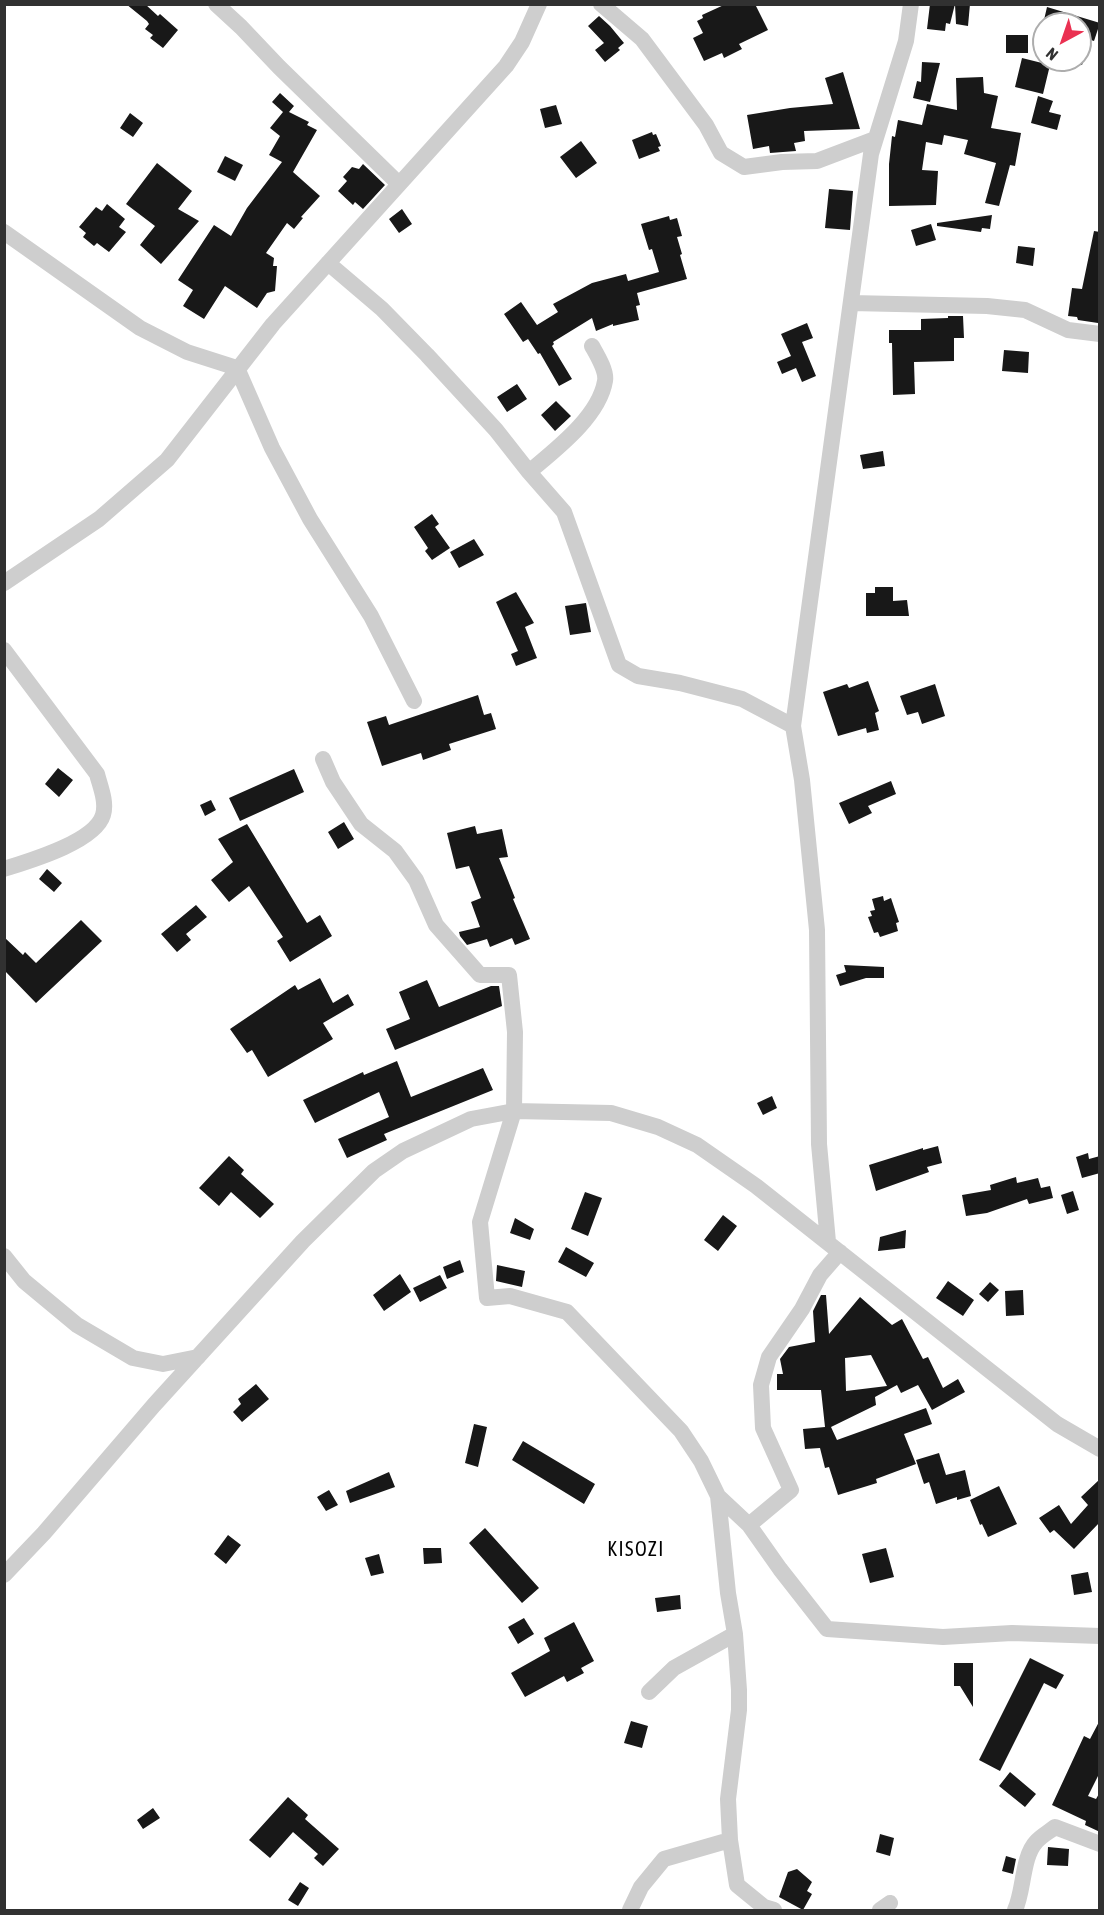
<!DOCTYPE html>
<style>
body{margin:0}
#map{position:relative;width:1104px;height:1915px;overflow:hidden;background:#fff;font-family:"Asap Condensed",sans-serif}
canvas{display:block}
.frame{position:absolute;inset:0;border:6px solid #313131;pointer-events:none}
.north{position:absolute;left:1032px;top:12px;width:60px;height:60px;box-sizing:border-box;background:#fff;border:2px solid #adadad;border-radius:50%;rotate:220deg;font-size:16px;font-weight:700;line-height:24px;text-align:center;color:#313131}
.north::after{content:'';display:block;margin:auto;width:21px;height:27px;background:#ea3152;clip-path:polygon(50% 0,100% 100%,50% 72%,0 100%)}
</style>
<div id="map">
<canvas width="1104" height="1915"></canvas>
<div class="frame"></div>
<div class="north">N</div>
</div>
<script>
const ctx = document.querySelector('canvas').getContext('2d');
ctx.lineJoin = 'round';
function paint(path, color) { ctx.fillStyle = color; ctx.fill(path, 'evenodd'); }
function stroke(path, color, width, dash) { ctx.strokeStyle = color; ctx.lineWidth = width; ctx.lineCap = dash ? 'butt' : 'round'; ctx.setLineDash(dash || []); ctx.stroke(path); }
function write(font, color, halo, rows, align = 'center') {
  ctx.font = font + ' "Asap Condensed",sans-serif'; ctx.lineWidth = 6; ctx.setLineDash([]); ctx.textBaseline = 'middle'; ctx.strokeStyle = halo; ctx.fillStyle = color; for (const [text, x, y, turn = 0] of rows) {
    ctx.save(); ctx.translate(x, y); ctx.rotate((+turn || 0) * Math.PI / 180); ctx.textAlign = isNaN(turn) ? turn : align; if (halo) ctx.strokeText(text, 0, 0); ctx.fillText(text, 0, 0); ctx.restore();
  }
}
const building = new Path2D(`
 M126,4H145L158,16L160,14L178,30L163,48L150,38L153,35L145,29L149,24L147,21Z
 M726,4H755L768,30L739,44L742,49L724,58L722,53L704,61L693,38L703,33L697,21L703,18L702,15Z
 M930,4H955L950,24L946,23L945,31L927,29Z
 M955,4H970L968,26L956,24Z
 M1047,7L1100,23L1094,41L1091,40L1082,65H1080V24H1061L1044,20Z
 M599,16L610,26L624,43L618,48L620,50L605,62L595,50L604,43L588,26Z
 M1006,35H1028V53H1006Z
 M1022,58L1050,65L1043,94L1015,87Z
 M922,62L940,63L930,102L913,98L917,81L921,82Z
 M843,72L860,129L804,131L805,141L794,143L796,151L770,153L769,146L753,149L747,115L790,108L833,104L825,78Z
 M983,77L984,93L998,96L991,128L1021,133L1015,166L1010,165L999,206L985,203L996,163L964,154L968,140L944,135L942,145L926,142L922,170L938,171L936,205L889,206V164L892,136L895,137L898,120L922,125L927,104L957,110L956,78Z
 M280,93L294,106L289,112L309,122L307,125L317,130L293,172L320,196L301,217L303,218L294,229L287,223L266,253L274,258L273,266H277L275,291L267,293L257,308L225,286L204,319L183,306L193,290L178,280L214,225L231,236L247,208L282,162L269,155L280,136L270,128L283,112L272,102Z
 M1038,96L1053,101L1049,112L1061,115L1057,130L1031,123Z
 M556,105L562,124L545,128L540,109Z
 M130,113L143,123L133,137L120,128Z
 M652,132L653,135L656,134L661,146L658,147L660,151L639,159L632,140Z
 M581,141L597,163L576,178L560,157Z
 M225,156L243,165L235,181L217,172Z
 M157,163L192,191L178,209L199,221L161,264L140,245L155,226L126,204Z
 M363,164L385,185L363,209L355,202L353,205L338,191L347,181L343,177L352,167L359,169Z
 M829,189L853,191L850,230L825,228Z
 M107,204L125,219L119,227L126,232L109,252L97,243L94,246L83,237L86,233L79,227L96,207L102,211Z
 M402,209L412,224L399,233L389,219Z
 M992,215L990,229L982,228L981,232L937,226V223Z
 M669,216L670,220L677,218L682,236L677,237L682,254L680,255L687,279L637,293L640,305L636,306L639,320L613,326V324L596,331L592,318L553,342L554,344L552,346L572,379L559,386L540,353L538,354L528,339L523,342L504,314L521,302L537,325L558,312L553,304L592,283L626,274L628,281L659,272L652,249L649,250L641,224Z
 M931,224L936,240L916,246L911,230Z
 M1094,231L1100,232V311L1098,323L1078,320L1077,317L1068,316L1072,288L1082,289Z
 M1018,246L1035,248L1033,266L1016,263Z
 M948,316H963L964,338H954V361L914,362L915,394L893,395L892,343H889V330H921V319L948,318Z
 M807,323L813,338L802,342L816,376L802,382L796,368L782,374L777,362L791,356L781,334Z
 M1004,350L1029,352L1028,373L1002,371Z
 M517,384L527,399L507,412L497,397Z
 M556,401L571,416L555,431L541,415Z
 M883,451L885,466L863,469L860,455Z
 M432,514L439,524L435,527L450,548L432,560L425,551L428,548L414,527Z
 M474,539L484,555L459,568L450,552Z
 M875,587H893V601L907,600L909,616H866V593H875Z
 M516,592L534,623L525,627L537,658L516,666L511,654L518,651L496,602Z
 M586,603L591,632L570,635L565,606Z
 M868,681L879,711L875,713L879,730L867,733L866,728L838,736L823,692L847,684L849,688Z
 M935,684L945,716L922,724L918,712L907,715L900,696Z
 M478,695L484,715L491,713L496,729L449,744L451,750L423,760L421,753L382,766L367,722L386,716L389,725Z
 M58,768L73,780L59,797L45,784Z
 M294,769L304,792L240,821L229,798Z
 M891,781L896,794L868,806L872,813L849,824L839,803Z
 M211,800L216,810L205,816L200,805Z
 M344,822L354,839L338,849L328,832Z
 M247,824L307,923L320,915L332,936L290,962L277,941L283,937L249,886L229,902L211,880L233,862L218,839Z
 M475,826L477,834L502,829L508,857L499,858L515,898L513,899L530,939L515,945L512,938L490,947L487,939L467,945L460,936L459,932L480,927L471,902L481,898L469,866L456,869L447,833Z
 M47,869L62,883L54,892L39,879Z
 M883,896L884,901L891,898L899,922L896,923L898,931L880,937L878,932L874,933L868,917L872,916L870,911L875,910L872,899Z
 M196,905L207,917L186,934L191,940L177,952L161,934Z
 M81,920L102,941L36,1003L4,970V937L23,955L25,952L36,963Z
 M844,965L884,967V978H866L840,986L836,975L846,972Z
 M320,978L333,1003L348,994L354,1005L323,1023L333,1039L268,1077L252,1050L247,1053L230,1029L295,985L298,990Z
 M427,980L439,1007L491,986H499L502,1006L395,1050L386,1029L410,1019L399,992Z
 M397,1061L411,1097L483,1068L493,1090L384,1134L387,1140L347,1158L338,1139L389,1117L379,1092L315,1123L303,1100L363,1072L364,1075Z
 M772,1096L777,1108L763,1115L757,1103Z
 M938,1146L942,1163L927,1167L929,1172L876,1191L869,1165L923,1148V1150Z
 M1088,1153L1089,1159L1100,1156V1173L1082,1178L1076,1157Z
 M229,1156L244,1170L241,1174L274,1204L260,1218L231,1192L219,1206L199,1188Z
 M1016,1177L1017,1183L1038,1178L1041,1188L1050,1186L1053,1198L1029,1204L1027,1199L987,1213L966,1216L962,1195L991,1190L990,1185Z
 M1073,1191L1079,1210L1067,1214L1061,1195Z
 M585,1192L602,1198L588,1236L571,1229Z
 M723,1215L737,1226L718,1251L704,1240Z
 M515,1218L534,1229L530,1240L510,1233Z
 M906,1230L905,1248L878,1251L880,1237Z
 M566,1247L594,1263L586,1277L558,1262Z
 M460,1260L464,1272L447,1279L443,1267Z
 M497,1265L525,1271L522,1287L496,1281Z
 M400,1274L411,1292L384,1311L373,1295Z
 M440,1275L447,1288L420,1302L413,1288Z
 M948,1281L974,1300L963,1316L936,1298Z
 M990,1282L999,1290L988,1302L979,1294Z
 M1023,1290L1024,1315L1006,1316L1005,1291Z
 M821,1295H826L829,1334L860,1297L892,1325L902,1319L923,1359L928,1357L943,1388L958,1379L965,1392L932,1410L918,1385L901,1393L897,1385L875,1397L876,1405L831,1427L837,1440L926,1408L932,1424L904,1434L916,1464L876,1479L877,1483L838,1495L829,1467L825,1468L820,1448L805,1449L803,1429L825,1427L821,1390H777V1374H783L780,1359L789,1347L815,1342L813,1311ZM871,1355L887,1386L846,1391L845,1358Z
 M256,1384L269,1399L242,1422L233,1412L241,1404L238,1399Z
 M474,1424L487,1427L478,1467L465,1463Z
 M523,1441L595,1484L584,1504L512,1460Z
 M939,1453L946,1475L965,1470L971,1496L957,1500V1497L936,1504L929,1482L924,1484L916,1460Z
 M389,1472L395,1487L350,1503L346,1491Z
 M1100,1479V1522L1074,1549L1054,1530L1050,1533L1039,1518L1059,1505L1071,1524L1088,1505L1081,1497Z
 M999,1486L1017,1524L988,1537L982,1524L980,1525L970,1500Z
 M329,1490L338,1505L326,1511L317,1497Z
 M485,1528L539,1588L522,1603L469,1543Z
 M228,1535L241,1545L226,1564L214,1554Z
 M423,1548H441L442,1563L424,1564Z
 M886,1548L894,1577L870,1583L862,1554Z
 M379,1554L384,1573L371,1576L365,1558Z
 M1088,1572L1092,1592L1074,1595L1071,1575Z
 M680,1595L681,1609L657,1612L655,1598Z
 M524,1618L534,1634L518,1644L508,1627Z
 M574,1622L594,1661L581,1668L584,1673L567,1682L564,1676L525,1697L511,1673L550,1651L544,1638Z
 M1030,1658L1064,1675L1056,1689L1044,1683L1000,1771L979,1760Z
 M954,1663H973V1707L960,1686H954Z
 M1100,1720V1772L1088,1796L1096,1799L1100,1792V1832L1085,1825L1086,1821L1052,1805L1084,1736L1090,1739Z
 M631,1721L648,1726L642,1748L624,1743Z
 M1010,1772L1036,1794L1025,1807L999,1786Z
 M288,1797L308,1815L305,1819L339,1849L323,1866L314,1858L318,1854L293,1832L270,1858L249,1840Z
 M153,1808L160,1818L143,1829L137,1820Z
 M880,1834L894,1838L890,1856L876,1852Z
 M1048,1847L1069,1849L1068,1866L1047,1865Z
 M1006,1856L1016,1859L1013,1874L1002,1871Z
 M797,1869L812,1882L807,1891L812,1894L803,1910L779,1897L788,1872Z
 M300,1882L309,1888L298,1906L288,1900Z`);
const minor = new Path2D(`
 M216,4L241,27L279,67L399,184
 M601,4L642,39L706,125L721,153L744,167L782,162L817,161L875,139
 M4,232L140,328L187,352L237,368L272,448L310,519L371,616L414,701
 M328,263L382,309L427,355L496,430L529,472L564,512L619,665L638,676L680,683L742,699L793,726
 M851,303L987,306L1025,310L1068,330L1100,334
 M529,472C555,450 599,417 605,381C607,371 597,355 592,346
 M4,583L99,519L167,460L273,324L506,66L522,42L539,4
 M4,650L97,774C100,786 107,802 103,815C95,842 29,861 4,869
 M323,759L333,782L361,824L395,851L416,880L436,925L480,975H509L515,1032L514,1111L480,1222L487,1298L510,1296L567,1312L681,1431L701,1461L718,1496L728,1593L735,1634L739,1690V1710L728,1799L730,1840L737,1885L764,1907L774,1910
 M828,1242L819,1144L817,930L802,780L793,726L871,154L906,41L911,4
 M4,1256L24,1281L77,1325L133,1358L163,1364L198,1357
 M718,1496L749,1525L780,1569L827,1629L943,1637L1012,1633L1100,1636
 M749,1525L791,1490L763,1428L761,1385L769,1357L802,1309L820,1275L840,1252
 M4,1575L44,1533L154,1405L303,1241L374,1171L403,1151L471,1119L514,1111L611,1113L658,1127L697,1145L756,1186L1057,1424L1100,1449
 M649,1692L674,1668L735,1634
 M630,1910L641,1887L664,1859L730,1840
 M880,1910L890,1903
 M1015,1910C1024,1891 1022,1857 1036,1842C1041,1836 1049,1832 1055,1827L1100,1844`);
const quarterNames = [
 ["KISOZI",636,1550]
];
paint(building, '#181818');
stroke(minor, '#cecece', 16);
ctx.letterSpacing = '1.5px';
write('20px', '#000', '#fff', quarterNames);
ctx.letterSpacing = '0px';
</script>
